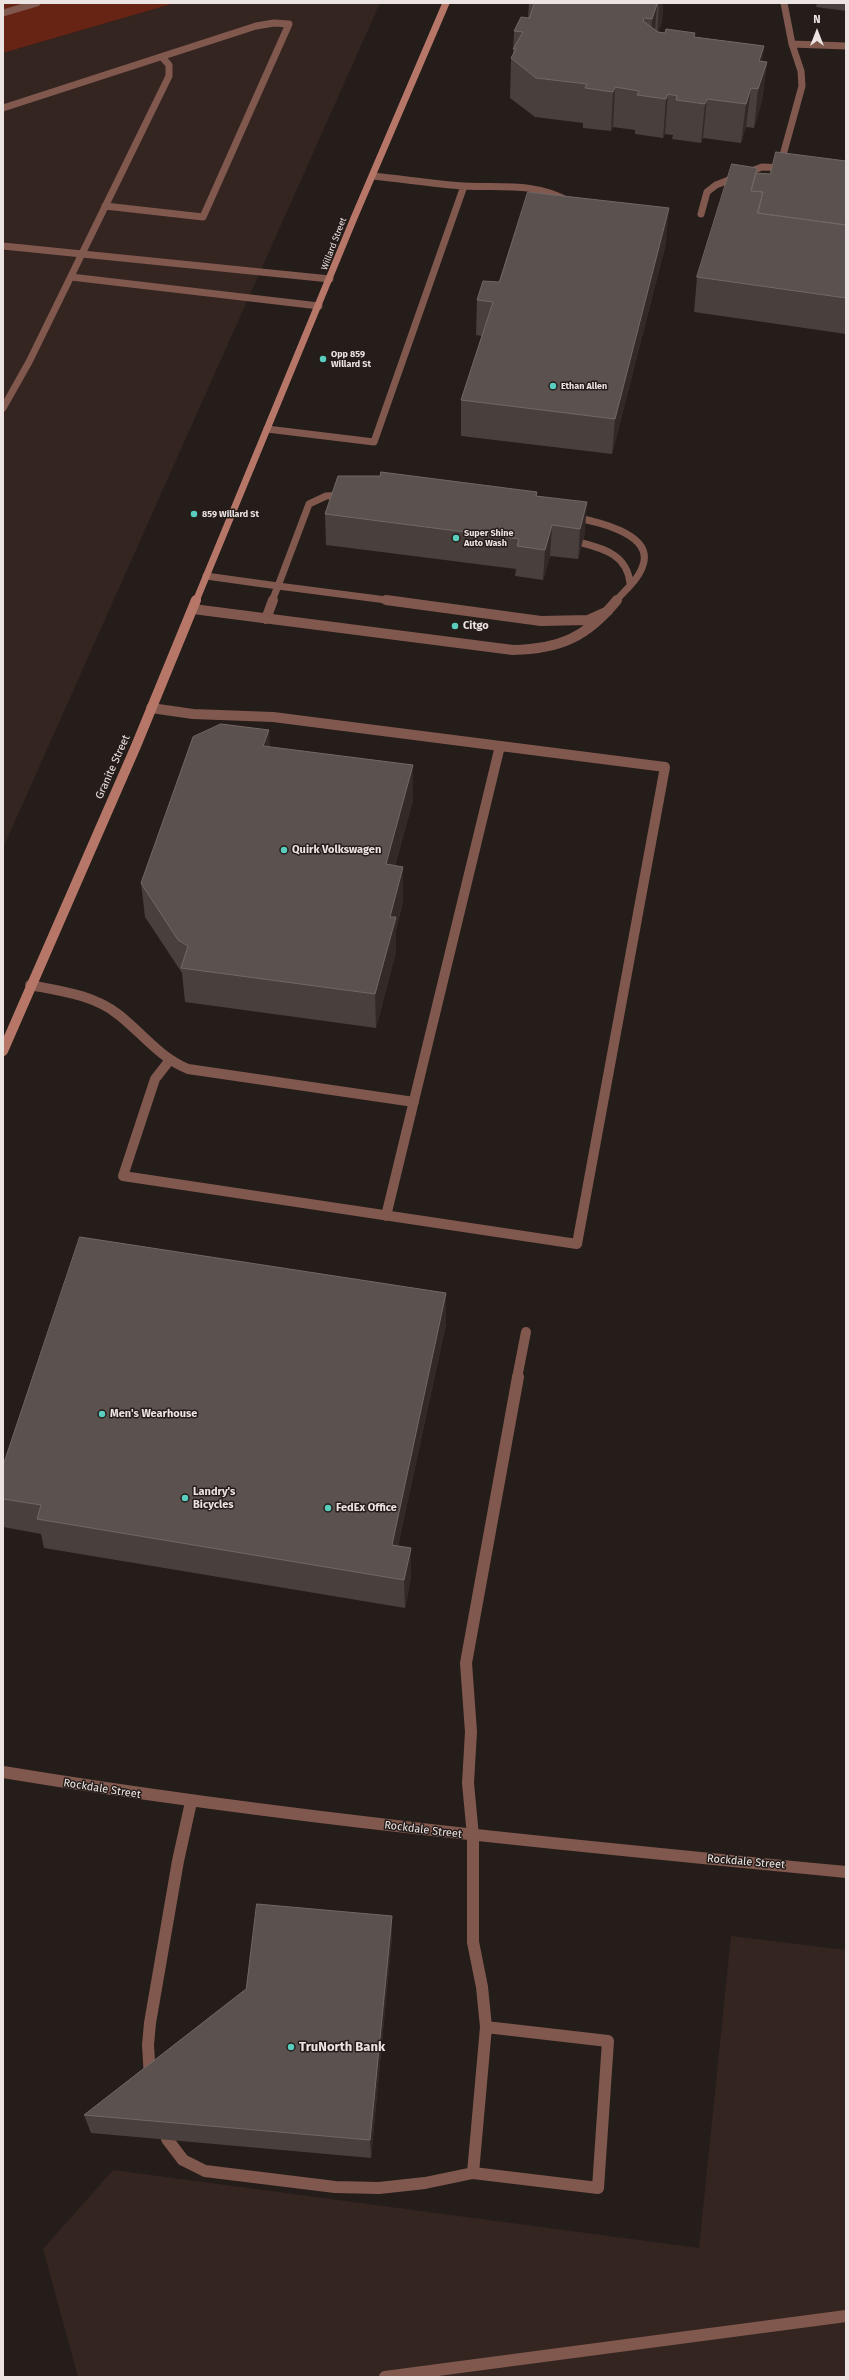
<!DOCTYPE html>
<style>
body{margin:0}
#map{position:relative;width:849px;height:2380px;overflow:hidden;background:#251d1a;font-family:"Fira Sans",sans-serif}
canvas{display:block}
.frame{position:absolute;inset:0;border:4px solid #ebe4e3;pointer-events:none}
.north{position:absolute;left:797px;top:12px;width:40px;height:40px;-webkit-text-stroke:3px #251d1a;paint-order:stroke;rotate:0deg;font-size:11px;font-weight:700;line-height:16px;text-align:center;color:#ebe4e3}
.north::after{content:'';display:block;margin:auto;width:14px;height:18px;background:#ebe4e3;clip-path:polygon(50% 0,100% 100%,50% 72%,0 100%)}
</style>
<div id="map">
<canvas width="849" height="2380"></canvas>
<div class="frame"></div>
<div class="north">N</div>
</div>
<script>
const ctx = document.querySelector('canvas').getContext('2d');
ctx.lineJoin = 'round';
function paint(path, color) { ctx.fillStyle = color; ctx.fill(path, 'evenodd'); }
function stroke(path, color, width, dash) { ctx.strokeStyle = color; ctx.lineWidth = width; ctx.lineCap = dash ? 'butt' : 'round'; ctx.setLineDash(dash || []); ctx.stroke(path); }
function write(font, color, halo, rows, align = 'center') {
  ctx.font = font + ' "Fira Sans",sans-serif'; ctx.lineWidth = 3; ctx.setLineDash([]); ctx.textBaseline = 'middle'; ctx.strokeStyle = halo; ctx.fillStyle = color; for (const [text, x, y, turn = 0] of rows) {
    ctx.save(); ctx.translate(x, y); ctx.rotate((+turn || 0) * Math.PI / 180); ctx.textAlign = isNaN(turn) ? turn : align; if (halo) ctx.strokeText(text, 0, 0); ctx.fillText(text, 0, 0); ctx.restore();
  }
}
const built = new Path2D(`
 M175,3H380L3,848V53Z
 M731,1936L846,1950V2377H78L43,2249L113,2170L699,2248Z`);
const green = new Path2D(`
 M3,3H175L3,53Z`);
const serviceFar2 = new Path2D(`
 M784,3L792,44L846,46
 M3,13L37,3
 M3,108L256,26L274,23L289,24L203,217L105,206
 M780,166L802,86L801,71L792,44
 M373,176C403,179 434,184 464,186C500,188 535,182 568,201
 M701,214L707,192L716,185L762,167L785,168
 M3,246L330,279
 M71,277L319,306
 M3,408L29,362L169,76V65L162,57
 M267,429L374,442L464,186
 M344,495L326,496L309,504L278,586L394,601
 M573,517C594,521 654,533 643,565C639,579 625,590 616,601
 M582,543C606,549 627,556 630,583
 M206,576L278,586L272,601`);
const serviceFar1 = new Path2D(`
 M386,600L541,621L588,620L608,611
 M193,609L513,650C560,649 587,637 617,600
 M266,619L273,600
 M151,708L193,714L273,717L665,767L577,1244L123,1176L155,1079L169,1061
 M30,985C61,991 94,995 119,1015C143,1034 159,1057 188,1069L414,1102
 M386,1216L500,746
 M517,1378L526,1332`);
const service = new Path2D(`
 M486,2027L608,2041L598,2188L473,2173Z
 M486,2027L482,1987L473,1942V1836L468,1783L471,1732L466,1663L518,1377
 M150,2078L148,2045L150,2023L178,1861L191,1802
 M167,2139L183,2160L205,2171L335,2187L379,2188L425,2183L473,2173
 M385,2377L846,2316`);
const minor = new Path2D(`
 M3,1772C283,1818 564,1845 846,1872`);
const secondaryFar1 = new Path2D(`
 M196,601L354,218L446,3`);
const secondary = new Path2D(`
 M3,1051L136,746L196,600`);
const wall = new Path2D(`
 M529,3H663L662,22L658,32L764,46L762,61L767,62L762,101L754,128L746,127L741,143L703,138L701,143L672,139L673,135L665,134L663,138L635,134V130L613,127L611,131L583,128V123L535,117L510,98L511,58L513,55L514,31L528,18Z
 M817,3H846V11L816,7Z
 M846,161V334L694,312L697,277L757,168L756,173L770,174Z
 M666,243L612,454L461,436V400L482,336L476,335L477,300L499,282Z
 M537,492V496L585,532L578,559L550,556L543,580L515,576L516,569L326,545L325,514Z
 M270,747L413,765V800L395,866L403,901L396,930V952L376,1028L185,1002L182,973L145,917L141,883Z
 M446,1293V1324L398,1546L411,1548V1577L405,1608L44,1548L41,1534L3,1527V1466Z
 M392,1916V1936L371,2158L91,2133L84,2115Z`);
const shadedWall = new Path2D(`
 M659,3H663L662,22L657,36Z
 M657,4L654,43L649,58L652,19Z
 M764,46L759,85V61Z
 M767,62L762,101L754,128L758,89Z
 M615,87L613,127L611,131L613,92Z
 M751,88L746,127L741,143L746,104Z
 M668,94L665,134L663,138L666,99Z
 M707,99L703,138L701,143L705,104Z
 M669,208L666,243L612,454L615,419Z
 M587,502L585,532L578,559L580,529Z
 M552,525L550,556L543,580L545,550Z
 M269,730L271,765L263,746Z
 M413,765V800L386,899V864Z
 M403,867V901L396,930V952L376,1028L375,994L390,917Z
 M446,1293V1324L392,1574V1545Z
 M411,1548V1577L405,1608L404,1580Z
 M392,1916V1936L371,2158L370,2140Z`);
const building = new Path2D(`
 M535,3H649L657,4L652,19L644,18L643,21L658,32L665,33L666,29L695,33L694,37L764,46L759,61L767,62L758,89L751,88L746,104L707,99L705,104L676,100L677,96L668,94L666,99L637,95L639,91L615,87L613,92L585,88L587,84L536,78L511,58L516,49H513L523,32L514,31L521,17L529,18Z
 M776,152L846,161V225L758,213L763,192L751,191L756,173L770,174Z
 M732,164L757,168L751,191L763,192L757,213L846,225V298L697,277Z
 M528,192L669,208L615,419L461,400L493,302L477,300L483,281L499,282Z
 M381,472L537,492L536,496L587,502L580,529L552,525L545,550L517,546L519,539L325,514L338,476H380Z
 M221,724L269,730L263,746L413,765L386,864L403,867L390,917H396L375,994L181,968L188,946L178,940L141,883L193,737Z
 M80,1237L446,1293L392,1545L411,1548L404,1580L37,1519L41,1505L3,1499V1466Z
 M257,1904L392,1916L370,2140L84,2115L246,1989Z`);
const markers = [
 [323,359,4,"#59cebe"],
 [553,386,4,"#59cebe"],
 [194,514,4,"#59cebe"],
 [456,538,4,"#59cebe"],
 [455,626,4,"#59cebe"],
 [284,850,4,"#59cebe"],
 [102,1414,4,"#59cebe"],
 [185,1498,4,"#59cebe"],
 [328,1508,4,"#59cebe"],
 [291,2047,4,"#59cebe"]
];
const farStreetnames = [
 ["Willard Street",334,244,-69]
];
const farPoinames = [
 ["Opp 859",331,354],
 ["Willard St",331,364],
 ["Ethan Allen",561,386],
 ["859 Willard St",202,514],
 ["Super Shine",464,533],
 ["Auto Wash",464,543]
];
const poiNames = [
 ["Citgo",463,626],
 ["Quirk Volkswagen",292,850],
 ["Men's Wearhouse",110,1414],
 ["Landry's",193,1492],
 ["Bicycles",193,1505],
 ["FedEx Office",336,1508]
];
const streetNames = [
 ["Granite Street",113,767,-66],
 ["Rockdale Street",102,1789,9],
 ["Rockdale Street",423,1830,7],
 ["Rockdale Street",746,1862,5]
];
const nearPoinames = [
 ["TruNorth Bank",299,2047]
];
paint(built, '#342521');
paint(green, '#672414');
stroke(serviceFar2, '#80584e', 7);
stroke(serviceFar1, '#80584e', 10);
stroke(service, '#80584e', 12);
stroke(minor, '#80584e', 12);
stroke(secondaryFar1, '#b77768', 7);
stroke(secondary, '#b77768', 10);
paint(wall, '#493f3d');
paint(shadedWall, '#332a28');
paint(building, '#5b514f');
stroke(building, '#716866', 1);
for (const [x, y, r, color] of markers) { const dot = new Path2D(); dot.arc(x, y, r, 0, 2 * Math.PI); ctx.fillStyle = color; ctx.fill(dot); stroke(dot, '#251d1a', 1.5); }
write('9px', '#ebe4e3', '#251d1a', farStreetnames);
write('bold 9px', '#ebe4e3', '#251d1a', farPoinames, 'left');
write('bold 11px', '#ebe4e3', '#251d1a', poiNames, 'left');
write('11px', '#ebe4e3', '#251d1a', streetNames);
write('bold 13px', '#ebe4e3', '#251d1a', nearPoinames, 'left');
</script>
